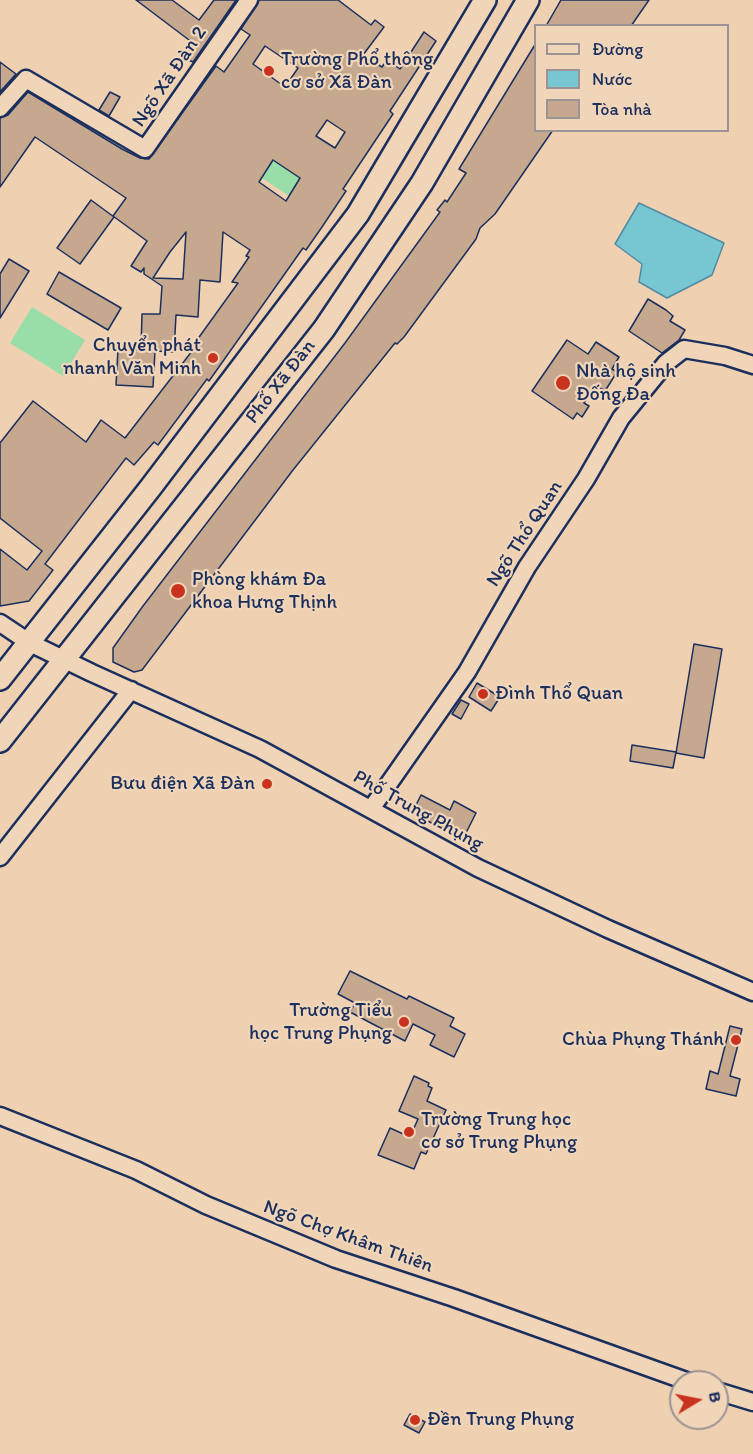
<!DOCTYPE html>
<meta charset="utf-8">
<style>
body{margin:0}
#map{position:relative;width:753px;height:1454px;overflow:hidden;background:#efd1b1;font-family:Itim,sans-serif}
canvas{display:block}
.legend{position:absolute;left:534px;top:24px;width:195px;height:108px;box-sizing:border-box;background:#f1d5b8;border:2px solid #9b9394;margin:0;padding:8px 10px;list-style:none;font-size:18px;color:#1b2f5e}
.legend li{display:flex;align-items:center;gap:12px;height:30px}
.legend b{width:30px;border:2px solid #9b9394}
.north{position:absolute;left:669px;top:1370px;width:60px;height:60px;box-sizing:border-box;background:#f1d5b8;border:2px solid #9b9394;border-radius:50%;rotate:80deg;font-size:16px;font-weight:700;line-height:24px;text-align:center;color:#1b2f5e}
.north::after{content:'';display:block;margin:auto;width:21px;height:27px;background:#c8321e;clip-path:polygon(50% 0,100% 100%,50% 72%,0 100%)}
</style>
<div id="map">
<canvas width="753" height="1454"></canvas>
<ul class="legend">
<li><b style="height:8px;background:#f1d5b8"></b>Đường</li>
<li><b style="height:16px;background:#77c7d3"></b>Nước</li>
<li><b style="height:16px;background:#c5a88d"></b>Tòa nhà</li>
</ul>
<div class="north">B</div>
</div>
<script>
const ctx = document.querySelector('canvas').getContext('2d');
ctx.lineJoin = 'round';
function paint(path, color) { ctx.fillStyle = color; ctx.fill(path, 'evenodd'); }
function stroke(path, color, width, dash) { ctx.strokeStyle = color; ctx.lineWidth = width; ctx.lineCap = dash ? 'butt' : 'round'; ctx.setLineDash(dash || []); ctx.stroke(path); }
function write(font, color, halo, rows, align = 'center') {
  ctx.font = font + ' Itim,sans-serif'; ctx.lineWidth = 4.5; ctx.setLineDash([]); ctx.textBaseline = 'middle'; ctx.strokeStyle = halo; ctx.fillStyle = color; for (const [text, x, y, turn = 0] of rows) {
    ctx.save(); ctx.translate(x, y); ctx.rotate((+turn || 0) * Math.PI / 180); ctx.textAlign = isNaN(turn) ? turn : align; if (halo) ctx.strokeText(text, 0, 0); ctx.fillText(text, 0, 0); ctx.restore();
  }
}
const green = new Path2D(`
 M273,160L300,178L289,196L262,178Z
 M32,307L85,340L63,376L10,343Z`);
const water = new Path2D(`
 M639,203L724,243L712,275L667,298L639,282L642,264L615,244Z`);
const building = new Path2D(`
 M136,0H172L199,20L214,0H236L193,62L184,58L193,43Z
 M259,0H338L371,25L375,20L384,27L363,55L382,67L387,60L400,69L424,32L436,41L390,111L393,114L343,189L346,191L322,227L306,250L303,248L209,381L207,379L158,445L154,442L134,465L126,458L45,564L53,570L29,601L0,606V549L27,570L42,551L0,518V443L33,401L86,442L101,420L125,438L199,342L197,340L238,283L232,282L249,257L246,256L250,250L223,232L220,282L200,280L198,317L176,315L174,352L155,351L153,387L116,385L118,349L141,350L142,314H160L162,286L144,274V268L141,272L131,266L147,241L113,216L126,198L35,137L0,187V118L8,115L28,92L122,149L140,158L149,159L216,66L224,72L250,35L241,29ZM265,46L298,68L285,87L253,64ZM327,120L345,132L335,148L316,136ZM273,160L300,178L286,201L259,182ZM186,232L183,279L153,278L170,252Z
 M561,0H649L631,26H546Z
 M536,43V130H553L495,214L480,228L476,239L404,337L397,344L395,343L293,470L142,670L134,672L113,662V648L143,606L345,343L440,212L437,210L445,200L447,202L466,173L459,169Z
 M0,62L16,74L0,92Z
 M110,92L120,97L109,116L99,110Z
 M91,200L114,217L80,264L57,248Z
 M9,259L29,271L0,318V274Z
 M59,272L121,308L108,330L47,294Z
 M648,299L666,310L673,316L670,321L685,330L679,340L662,353L629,331Z
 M567,340L588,354L596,342L619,357L612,369L617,372L605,391L596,385L584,403L589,406L582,417L577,413L573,419L532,391Z
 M694,644L722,649L704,758L676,753Z
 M477,683L500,697L491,711L469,697Z
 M461,700L469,704L461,719L452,714Z
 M632,745L676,752L673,768L630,761Z
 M421,795L450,810L454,801L476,813L463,839L412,813Z
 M350,971L407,999L409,996L454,1018L450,1026L465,1034L454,1057L430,1045L435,1035L413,1024L405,1041L350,1012L355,1003L338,994Z
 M730,1026L742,1029L730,1076L740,1079L736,1096L706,1089L710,1071L718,1074Z
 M414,1076L429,1083L428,1086L432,1088L427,1101L446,1110L426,1154L421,1152L414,1169L378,1155L390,1128L410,1137L418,1119L399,1111Z
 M410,1414L425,1422L419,1433L404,1425Z`);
const minor = new Path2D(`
 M0,108L26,79L145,149L249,0
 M0,623L30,643L92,673L260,749L478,868L608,929L753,992
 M371,809L467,672L527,567L586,479L621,418L666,363L684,349L725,356L753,365
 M0,857L131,690
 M0,1116L136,1170L206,1205L336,1259L454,1298L689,1382
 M717,1391L753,1402`);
const major = new Path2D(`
 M0,679L151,487L358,214L485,0
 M0,741L324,329L422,183L528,0`);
const markers = [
 [269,71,6,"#c8321e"],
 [213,358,6,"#c8321e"],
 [563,383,8,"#c8321e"],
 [178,591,8,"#c8321e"],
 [483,694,6,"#c8321e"],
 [267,784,6,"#c8321e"],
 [404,1022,6,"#c8321e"],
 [736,1040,6,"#c8321e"],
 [409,1132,6,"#c8321e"],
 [415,1420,6,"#c8321e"]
];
const poiNames = [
 ["Trường Phổ thông",281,60],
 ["cơ sở Xã Đàn",281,83],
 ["Chuyển phát",201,346,"right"],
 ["nhanh Văn Minh",201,369,"right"],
 ["Nhà hộ sinh",576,372],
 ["Đống Đa",576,395],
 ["Phòng khám Đa",192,580],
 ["khoa Hưng Thịnh",192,603],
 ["Đình Thổ Quan",495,694],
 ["Bưu điện Xã Đàn",255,784,"right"],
 ["Trường Tiểu",392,1011,"right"],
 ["học Trung Phụng",392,1034,"right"],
 ["Chùa Phụng Thánh",724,1040,"right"],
 ["Trường Trung học",421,1120],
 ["cơ sở Trung Phụng",421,1143],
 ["Đền Trung Phụng",427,1420]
];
const streetNames = [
 ["Ngõ Xã Đàn 2",170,77,-56],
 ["Phố Xã Đàn",281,382,-52],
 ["Ngõ Thổ Quan",525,534,-57],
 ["Phố Trung Phụng",418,811,29],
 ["Ngõ Chợ Khâm Thiên",348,1237,20]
];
paint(green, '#99dda9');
paint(water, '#77c7d3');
stroke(water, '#528aa4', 1.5);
paint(building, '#c5a88d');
stroke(building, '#1b2f5e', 1.5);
stroke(minor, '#1b2f5e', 21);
stroke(major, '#1b2f5e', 26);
stroke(minor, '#f1d5b8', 16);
stroke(major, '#f1d5b8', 21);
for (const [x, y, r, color] of markers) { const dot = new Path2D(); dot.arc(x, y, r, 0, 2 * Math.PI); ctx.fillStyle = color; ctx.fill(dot); stroke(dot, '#f1d5b8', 2); }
write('20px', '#1b2f5e', '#f1d5b8', poiNames, 'left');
write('20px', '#1b2f5e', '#f1d5b8', streetNames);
</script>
